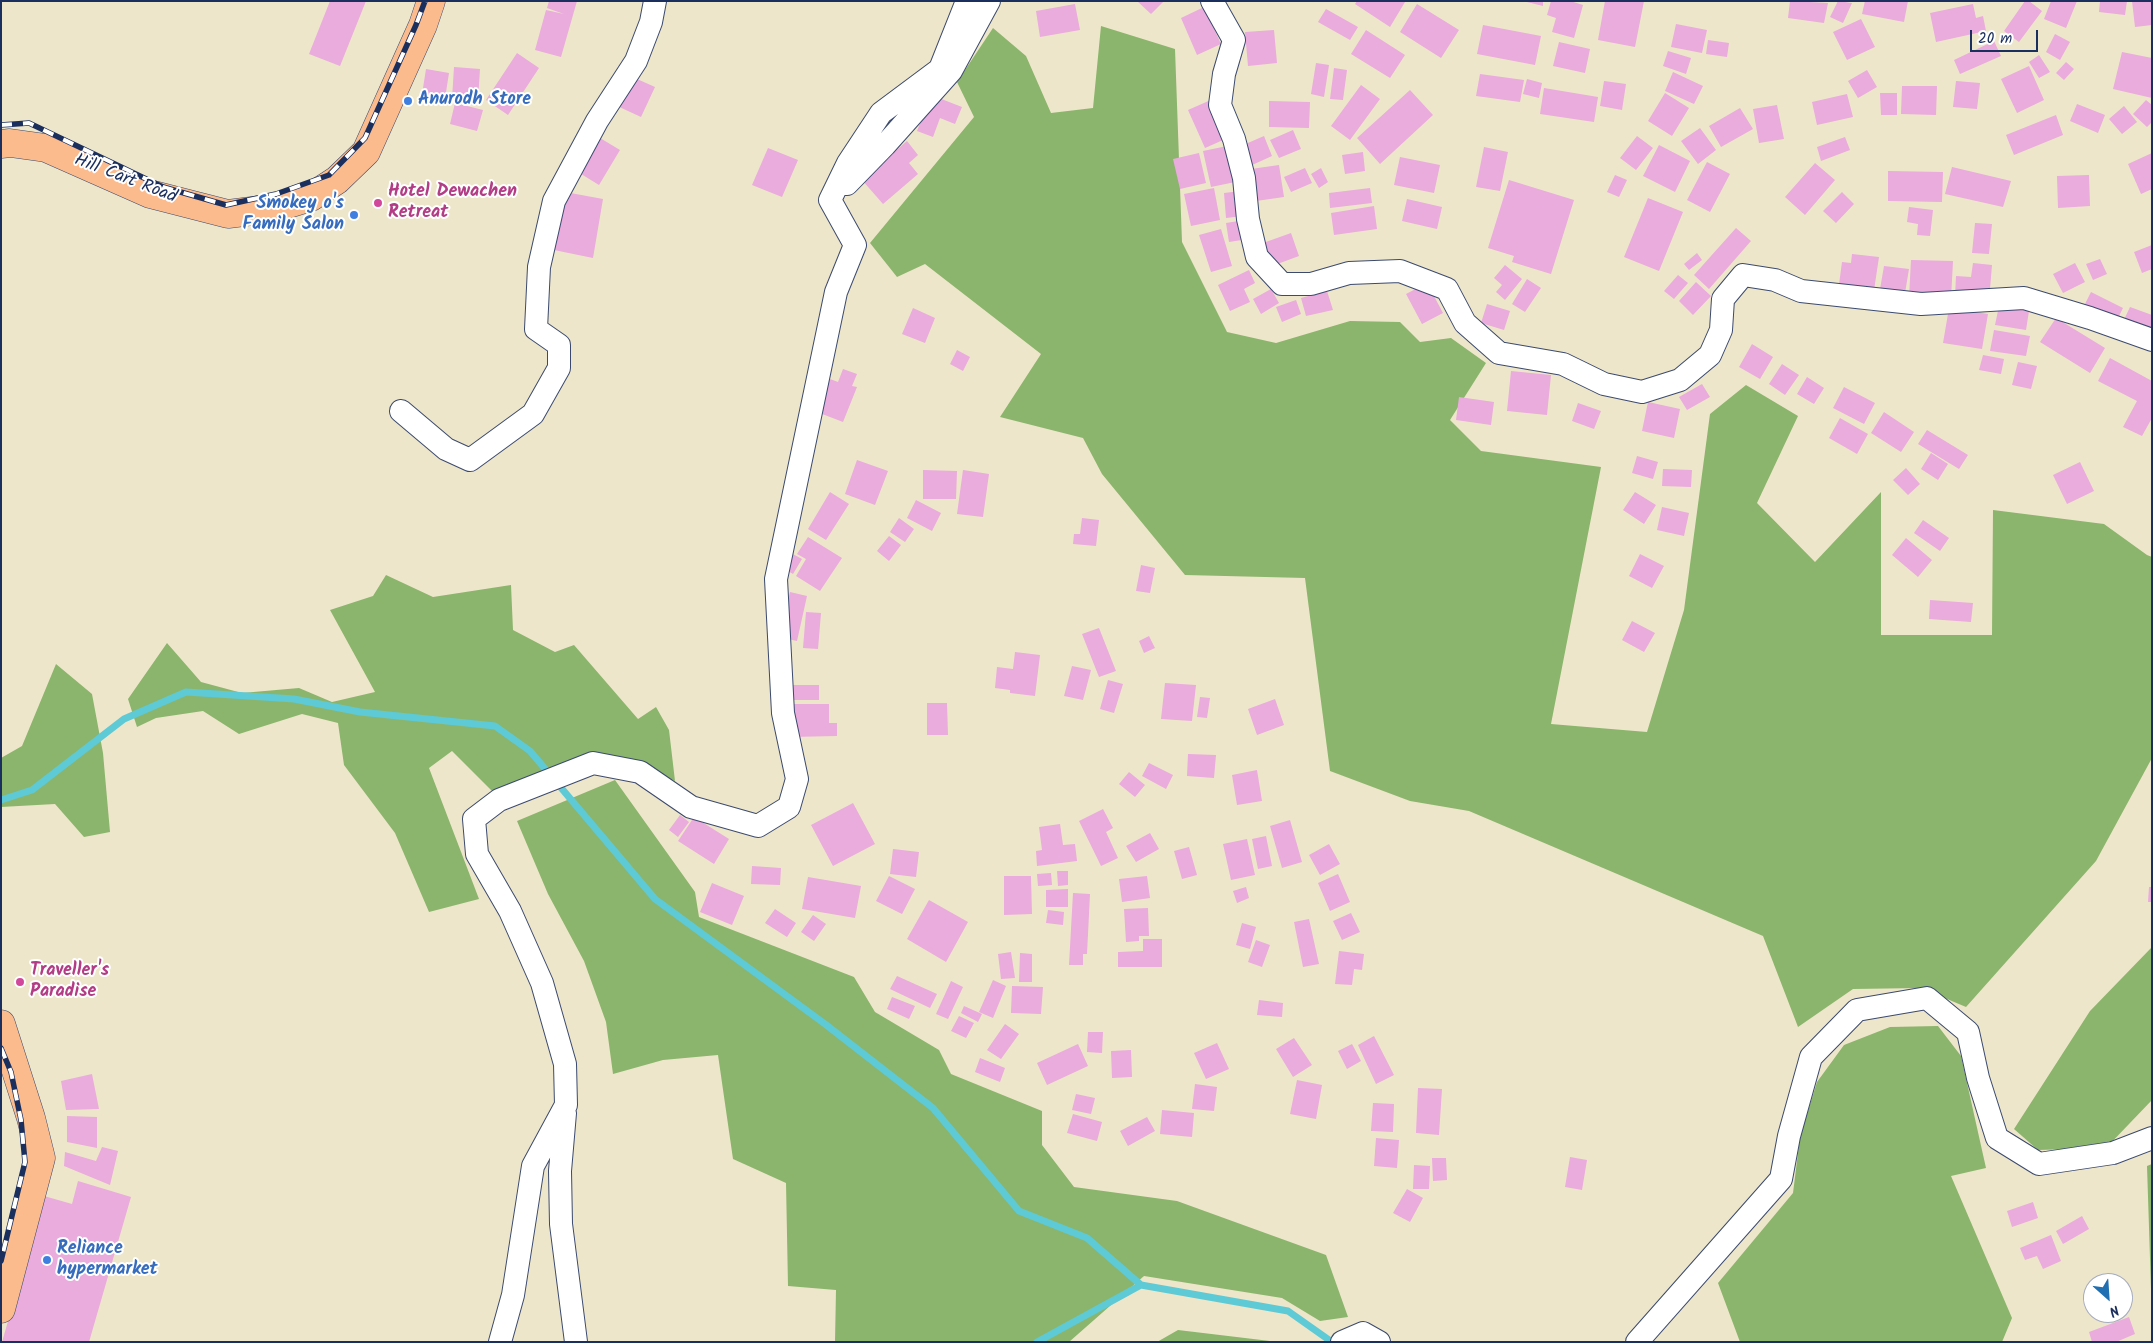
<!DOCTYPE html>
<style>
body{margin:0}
#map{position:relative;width:2153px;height:1343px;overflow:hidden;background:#eee6ca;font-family:Kalam,sans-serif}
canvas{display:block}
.frame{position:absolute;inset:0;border:2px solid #1b2f5e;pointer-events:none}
.north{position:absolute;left:2083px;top:1273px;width:50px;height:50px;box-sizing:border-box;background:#fff;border:1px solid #a4acbf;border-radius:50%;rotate:154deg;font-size:14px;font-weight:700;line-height:20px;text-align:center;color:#1b2f5e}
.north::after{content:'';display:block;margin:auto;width:18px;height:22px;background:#1f6fb2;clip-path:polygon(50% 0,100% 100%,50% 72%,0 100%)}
.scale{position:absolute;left:1970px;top:30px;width:68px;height:22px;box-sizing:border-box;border:2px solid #1b2f5e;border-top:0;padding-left:6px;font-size:15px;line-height:18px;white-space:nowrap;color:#1b2f5e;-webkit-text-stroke:4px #fff;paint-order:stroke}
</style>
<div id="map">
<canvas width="2153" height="1343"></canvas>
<div class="frame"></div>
<div class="north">N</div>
<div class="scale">20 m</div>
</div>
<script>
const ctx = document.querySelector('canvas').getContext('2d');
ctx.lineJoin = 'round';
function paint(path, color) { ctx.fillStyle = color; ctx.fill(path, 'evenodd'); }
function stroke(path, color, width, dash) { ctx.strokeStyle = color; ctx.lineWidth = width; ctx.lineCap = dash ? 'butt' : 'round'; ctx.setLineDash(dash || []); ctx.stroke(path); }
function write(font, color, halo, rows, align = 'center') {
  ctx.font = font + ' Kalam,sans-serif'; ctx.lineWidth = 4; ctx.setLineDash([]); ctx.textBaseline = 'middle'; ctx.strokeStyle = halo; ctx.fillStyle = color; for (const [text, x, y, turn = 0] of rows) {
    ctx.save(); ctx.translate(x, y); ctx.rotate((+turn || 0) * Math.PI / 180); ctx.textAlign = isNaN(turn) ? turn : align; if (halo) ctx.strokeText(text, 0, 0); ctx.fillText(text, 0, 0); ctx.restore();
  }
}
const forest = new Path2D(`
 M1101,26L1175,49L1182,242L1227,332L1276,343L1350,321L1400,322L1420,342L1451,338L1486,363L1450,420L1481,451L1601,467L1551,724L1647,732L1684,610L1710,414L1746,385L1798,416L1757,503L1815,562L1881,492V635H1992L1993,510L2104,524L2147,555L2152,557V758L2096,861L1966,1007L1921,988L1853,989L1798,1027L1763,936L1469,811L1410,801L1330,771L1305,578L1185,575L1102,474L1083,438L1000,417L1041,354L925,264L897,277L870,243L974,117L957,82L993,28L1026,56L1051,113L1093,108Z
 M386,575L433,597L511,585L513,630L555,652L574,645L638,719L656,707L669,730L675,781L642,764L494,793L452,751L429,768L479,899L429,912L395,833L344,765L338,723L302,714L239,734L203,711L156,718L137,727L128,699L167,643L201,682L242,693L299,688L332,702L375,692L330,610L373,596Z
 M56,664L92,694L103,753L110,832L84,837L55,804L1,807V758L22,746Z
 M615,780L695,892L699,917L854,977L875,1012L939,1050L951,1074L1042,1111V1145L1074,1187L1177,1201L1326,1255L1348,1317L1320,1321L1282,1298L1144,1276L1069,1342H835L836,1290L788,1286L786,1183L733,1159L718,1055L663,1060L613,1074L606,1022L584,961L548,894L517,821Z
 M2152,947V1100L2106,1148L2038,1150L2014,1129L2090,1011Z
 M1938,1026L1961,1056L1986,1168L1951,1176L2012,1318L2002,1342H1740L1718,1283L1793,1193L1800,1137L1817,1082L1844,1045L1890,1027Z
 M2152,1164V1320L2147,1166Z
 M1178,1330L1270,1341L1157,1342Z`);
const stream = new Path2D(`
 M1,800L32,790L124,719L186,692L294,699L360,712L495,726L530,751L655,899L825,1024L933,1108L1019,1211L1087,1238L1141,1285
 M1037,1342L1141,1285L1288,1311L1332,1342`);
const building = new Path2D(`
 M330,1H366L340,66L309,54Z
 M549,1H577L561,57L535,50L546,10L564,14L547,8Z
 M1137,1H1164L1151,14Z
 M1357,1H1403L1405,2L1390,27L1355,4Z
 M1523,1H1543V6Z
 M1551,1H1570L1583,5L1574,38L1552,32L1556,18L1547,15Z
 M1605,1H1644L1635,47L1598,40Z
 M1790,1L1828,3L1824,23L1788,18Z
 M1838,1L1852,3L1843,23L1830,17Z
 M1865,1H1908L1904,22L1862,14Z
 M2025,1H2029L2042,11L2019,42L2004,31Z
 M2051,1H2077L2066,28L2044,19Z
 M2100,1H2127L2125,15L2099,12Z
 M2132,1H2152V25L2135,27Z
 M1075,4L1080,30L1040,37L1036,11Z
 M1417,4L1459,30L1441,58L1400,32Z
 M1973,4L1976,18L1983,16L1986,31L1936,42L1930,13Z
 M1204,7L1221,44L1197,55L1181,18Z
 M1326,9L1358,27L1350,40L1318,22Z
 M1861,19L1875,47L1847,60L1833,32Z
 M1676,24L1707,30L1702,53L1671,47Z
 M1483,25L1541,36L1535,65L1477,54Z
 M1274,30L1277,63L1248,66L1245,32Z
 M1366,30L1405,55L1390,78L1351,54Z
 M2055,34L2070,42L2060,60L2046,52Z
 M1708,40L1729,43L1727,57L1706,54Z
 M1994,41L2001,56L1960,74L1954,60Z
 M1559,42L1590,49L1585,73L1553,66Z
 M1668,51L1691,58L1686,74L1663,66Z
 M2122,52L2152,58V98L2113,89Z
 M517,53L539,68L508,115L486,100Z
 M2039,55L2050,72L2039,78L2029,62Z
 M2066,62L2074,69L2064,80L2056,73Z
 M1316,63L1329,65L1324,97L1311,94Z
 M2029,66L2044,100L2017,113L2001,79Z
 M454,67L480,69L478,100L452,99Z
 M1334,68L1347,70L1343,100L1330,99Z
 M426,69L449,73L444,105L421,101Z
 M1867,70L1877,87L1858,98L1848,81Z
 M1673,72L1703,86L1694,104L1665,91Z
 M1480,74L1524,80L1520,102L1476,96Z
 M628,75L655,87L641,117L615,105Z
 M1527,79L1542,83L1539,98L1523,94Z
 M1604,81L1626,84L1622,110L1600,106Z
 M1956,81L1980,83L1977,109L1953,107Z
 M1361,85L1380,99L1350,140L1331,126Z
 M1902,86H1937L1936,115L1901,114Z
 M1544,88L1598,97L1594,122L1540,114Z
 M1410,90L1433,115L1380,164L1357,138Z
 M1665,93L1689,108L1672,136L1648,121Z
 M1880,93H1897V115H1881Z
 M1847,94L1853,117L1817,125L1812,102Z
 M931,95L962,107L955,124L940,118L933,137L917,131Z
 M1213,99L1230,137L1205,148L1188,110Z
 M2146,100L2152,105V122L2147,127L2133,114Z
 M1269,101L1310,102L1309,128L1269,127Z
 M455,103L483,110L477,131L450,124Z
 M2077,104L2105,115L2098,133L2070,121Z
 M1777,105L1784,139L1759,143L1753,109Z
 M2124,106L2137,122L2122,134L2109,119Z
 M1740,108L1753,129L1721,147L1709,126Z
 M2056,115L2063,135L2014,155L2006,135Z
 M1700,128L1716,150L1698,164L1681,141Z
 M1293,130L1301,149L1279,158L1270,140Z
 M595,135L620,150L599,185L573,169Z
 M1264,136L1272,156L1250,166L1241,146Z
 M1637,136L1653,148L1636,170L1620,158Z
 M1845,137L1850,150L1821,161L1817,147Z
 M907,141L918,155L909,163L918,174L883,204L862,180Z
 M1232,145L1240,181L1211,187L1203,151Z
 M1659,145L1690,161L1675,192L1643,176Z
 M1484,147L1508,152L1500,191L1476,187Z
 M768,148L798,160L782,197L752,185Z
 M1363,152L1365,171L1345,174L1342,155Z
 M1199,153L1206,183L1180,189L1173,159Z
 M2152,153V189L2141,194L2128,164Z
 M1400,157L1440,165L1434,193L1394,185Z
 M1707,162L1730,174L1710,212L1687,200Z
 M1815,163L1835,180L1805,215L1785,197Z
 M1279,165L1284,197L1249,202L1244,170Z
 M1952,167L2011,181L2003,207L1945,194Z
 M1305,168L1312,183L1291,192L1284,177Z
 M1321,168L1328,182L1319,188L1311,174Z
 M1888,171L1943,172L1942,202L1888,201Z
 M1615,175L1627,180L1619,197L1607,192Z
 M2089,175L2090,206L2058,208L2057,176Z
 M1509,180L1574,200L1551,274L1512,262L1514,256L1488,248Z
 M1214,188L1220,220L1191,226L1184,194Z
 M1370,188L1372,203L1330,208L1329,193Z
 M1241,191L1243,216L1226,218L1224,193Z
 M565,192L603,199L593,258L554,250Z
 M1842,192L1854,204L1836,223L1823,211Z
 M1648,198L1683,212L1659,271L1624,257Z
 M1407,199L1442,207L1437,229L1402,221Z
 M1374,206L1377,229L1334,235L1331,213Z
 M1909,207L1933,210L1930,236L1917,235L1918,224L1907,222Z
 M1245,220L1248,239L1229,242L1226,223Z
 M1975,223L1992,224L1989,254L1972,253Z
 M1736,228L1751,241L1709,289L1694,275Z
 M1221,229L1232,266L1211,272L1199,235Z
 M1291,233L1299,256L1272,266L1263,243Z
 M2152,245V269L2142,273L2134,252Z
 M1697,253L1702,260L1689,270L1684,264Z
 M1852,254L1879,257L1873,297L1838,292L1842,262L1851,263Z
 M2100,259L2107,274L2093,280L2086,264Z
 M1911,260L1953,261L1951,299L1909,298Z
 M1973,263L1992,265L1989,301L1955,297L1956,276L1971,277Z
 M2075,263L2085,282L2063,293L2053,274Z
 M1505,265L1522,279L1505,300L1496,292L1502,285L1494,278Z
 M1884,266L1909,269L1904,299L1879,295Z
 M1249,270L1255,283L1244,289L1250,302L1230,311L1218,285Z
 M1678,275L1688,283L1674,299L1664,291Z
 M1527,279L1541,288L1525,312L1512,304Z
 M1696,282L1711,296L1693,315L1679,301Z
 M1427,283L1443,313L1422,324L1406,294Z
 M1271,289L1279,303L1261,314L1253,299Z
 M1327,291L1333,310L1306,316L1301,298Z
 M2091,292L2123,308L2115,324L2083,308Z
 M1296,300L1301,314L1282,322L1276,307Z
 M1487,304L1510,311L1504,330L1481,323Z
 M1999,306L2029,311L2026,330L1995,325Z
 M2130,307L2152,315V336L2122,324Z
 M913,308L935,318L925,343L902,334Z
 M1949,308L1988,314L1982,349L1943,343Z
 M2056,318L2105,348L2090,373L2040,342Z
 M1994,330L2030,336L2026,356L1990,351Z
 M1752,344L1773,357L1760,379L1739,367Z
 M957,350L970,357L963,371L950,364Z
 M1983,355L2004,359L2001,374L1979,370Z
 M2110,358L2152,381V418L2142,436L2123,427L2137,401L2098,381Z
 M2018,362L2037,366L2031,389L2012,385Z
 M1782,364L1799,375L1785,395L1769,384Z
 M843,369L857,374L852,386L857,387L843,422L817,412L830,379L838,382Z
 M1511,371L1551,375L1547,415L1507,411Z
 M1807,377L1824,388L1814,404L1797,394Z
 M1702,384L1710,397L1687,410L1679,397Z
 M1844,387L1875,403L1864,424L1833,408Z
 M1459,397L1494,402L1491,425L1456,420Z
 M1648,402L1680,409L1674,438L1642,431Z
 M1578,403L1601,411L1594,429L1572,421Z
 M1884,412L1914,432L1901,452L1871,433Z
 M1840,418L1868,434L1857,454L1829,438Z
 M1927,430L1968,455L1959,469L1918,444Z
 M1931,453L1948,464L1938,480L1921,469Z
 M1637,456L1658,462L1653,479L1632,473Z
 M857,460L888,471L875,505L845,494Z
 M2080,462L2094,491L2067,504L2053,475Z
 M1906,468L1920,484L1908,495L1893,480Z
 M1663,469L1692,470L1691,487L1662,486Z
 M923,470L957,471L956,499H923Z
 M963,470L989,474L983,517L957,514Z
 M830,492L849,504L826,540L808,529Z
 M1635,492L1656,505L1644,524L1623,510Z
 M916,500L941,513L932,531L907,518Z
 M1662,507L1689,513L1684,536L1657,530Z
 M899,518L914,529L905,542L890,532Z
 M1082,518L1099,520L1096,546L1073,544L1074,534H1080Z
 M1923,520L1949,538L1940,551L1914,533Z
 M889,536L901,545L889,561L877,551Z
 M808,537L842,558L820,591L796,576L806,559L797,554Z
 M1906,538L1932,560L1918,577L1892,555Z
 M789,552L802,559L793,574L781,567Z
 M1640,554L1664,566L1652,588L1629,576Z
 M1141,565L1155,568L1150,593L1136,591Z
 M790,592L807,596L797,641L779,637Z
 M1930,600L1973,603L1971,622L1929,619Z
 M806,612L821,613L818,649L803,648Z
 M1632,621L1655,633L1644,652L1622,640Z
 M1099,628L1116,671L1099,677L1082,634Z
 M1149,636L1155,648L1144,653L1139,641Z
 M1015,652L1040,655L1035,696L1010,693V690L995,688L997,667L1013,669Z
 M1072,666L1091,670L1083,700L1064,696Z
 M1108,680L1123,684L1114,713L1100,709Z
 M1165,683L1196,685L1192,721L1161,719Z
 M793,685H819V700H792Z
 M1200,697L1210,698L1207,718L1197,717Z
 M1275,699L1284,725L1257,735L1248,709Z
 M927,703H947L948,735H927Z
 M790,704H829V723H837V736L790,737Z
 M1188,754L1216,755L1214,778L1187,776Z
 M1149,763L1173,775L1166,789L1142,776Z
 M1257,770L1262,801L1237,805L1232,775Z
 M1129,772L1145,785L1135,797L1119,784Z
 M853,803L875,844L833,866L811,825Z
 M1103,809L1113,828L1106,832L1118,858L1101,866L1079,821Z
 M680,815L689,822L678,837L669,830Z
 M694,817L729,839L714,864L678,841Z
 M1290,820L1302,862L1282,868L1270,826Z
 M1060,824L1063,845L1075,844L1077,861L1037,866L1036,851L1042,850L1039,827Z
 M1150,833L1159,849L1136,862L1126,846Z
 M1266,836L1272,866L1258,869L1252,839Z
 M1247,839L1255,875L1231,880L1223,844Z
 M1329,844L1340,864L1320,875L1309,855Z
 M1189,847L1197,875L1182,879L1174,851Z
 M893,849L919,852L916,877L890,874Z
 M752,866L781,868L780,885L751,884Z
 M1057,871H1068V885L1058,886Z
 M1051,873L1052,885L1038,886L1037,874Z
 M1338,874L1350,902L1330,911L1318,883Z
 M889,876L915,889L902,914L876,901Z
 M1004,876H1031L1032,914L1004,915Z
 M1147,876L1150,898L1122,902L1119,879Z
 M808,877L861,886L855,918L802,909Z
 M712,883L744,896L732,925L700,912Z
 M1246,887L1249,898L1237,903L1233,891Z
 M2149,887H2152V902H2148Z
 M1068,889V907H1046V890Z
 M1073,893L1090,894L1087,954H1083V965H1069Z
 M929,900L968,922L946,962L907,939Z
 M1148,908L1149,936H1139V941L1126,942L1124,909Z
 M775,909L796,923L787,937L765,923Z
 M1048,910L1064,912L1063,925L1046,923Z
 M1351,913L1360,932L1342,940L1333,921Z
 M813,915L826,924L814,941L801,932Z
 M1309,919L1319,964L1303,967L1294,922Z
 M1242,923L1256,927L1250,949L1236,945Z
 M1143,939H1162V967H1118V952L1143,951Z
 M1256,940L1270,945L1262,967L1248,962Z
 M1339,951L1364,954L1362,970L1354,969L1352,985L1335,984Z
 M1011,952L1015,978L1001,979L998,954Z
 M1020,953L1032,954V982H1019Z
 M897,976L937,994L930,1008L890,989Z
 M993,980L1006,986L993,1018L979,1012Z
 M951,981L963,987L948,1019L936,1014Z
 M1012,986L1043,987L1041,1014L1011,1013Z
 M892,997L915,1006L909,1019L887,1009Z
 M1259,1000L1283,1003L1282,1017L1257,1015Z
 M964,1006L982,1014L978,1022L961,1013Z
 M959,1016L974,1023L966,1038L951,1031Z
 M1005,1024L1019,1034L1001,1059L987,1050Z
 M1088,1032H1103L1102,1053L1087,1052Z
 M1374,1036L1394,1075L1376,1084L1358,1045Z
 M1294,1038L1312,1065L1293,1077L1276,1049Z
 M1217,1043L1229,1069L1206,1079L1194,1053Z
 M1078,1044L1088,1066L1047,1085L1037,1063Z
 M1352,1044L1361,1061L1347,1069L1338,1051Z
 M1131,1050L1132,1077L1112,1078L1111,1051Z
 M980,1058L1005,1068L1000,1082L975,1072Z
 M92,1074L99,1109L66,1110L61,1081Z
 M1297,1080L1322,1085L1316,1119L1290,1114Z
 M1195,1084L1217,1087L1214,1111L1192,1109Z
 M1418,1088L1442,1089L1439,1135L1416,1133Z
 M1076,1094L1095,1098L1091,1114L1072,1110Z
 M1373,1103L1394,1104L1393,1132L1371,1131Z
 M1162,1110L1194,1113L1192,1137L1160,1134Z
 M1073,1114L1102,1122L1097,1141L1067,1133Z
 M67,1116L97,1117V1148L67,1142Z
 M1147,1117L1155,1131L1128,1146L1120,1131Z
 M1376,1138L1399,1140L1397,1168L1374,1166Z
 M102,1147L118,1151L110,1185L64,1166L65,1152L96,1161Z
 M1570,1157L1587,1160L1582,1190L1565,1187Z
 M1432,1158H1446L1447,1180L1433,1181Z
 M1414,1165L1430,1166L1429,1189H1413Z
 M78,1181L131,1197L89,1342H2L44,1196L72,1204Z
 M1407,1189L1423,1198L1410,1222L1393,1213Z
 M2033,1202L2038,1218L2012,1227L2007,1211Z
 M2082,1216L2089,1229L2063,1244L2056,1231Z
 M2051,1235L2061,1261L2043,1269L2037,1256L2025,1260L2020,1248Z
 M2129,1317L2135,1334L2116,1342H2092L2089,1332Z`);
const minor = new Path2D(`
 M1212,1L1234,40L1224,74L1220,105L1234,139L1244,178L1248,219L1257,257L1282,284H1311L1349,273L1400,271L1447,289L1465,323L1499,353L1563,364L1604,384L1642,392L1680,380L1710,355L1721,330L1723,299L1743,275L1775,280L1801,291L1921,304L2024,298L2090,318L2152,340
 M847,184L885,145L951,71L989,1
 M401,411L446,449L470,460L533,414L559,368V345L536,329L539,267L554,201L597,121L636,61L651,22L655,1
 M565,1113L560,1171L561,1224L576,1342
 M500,1342L513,1295L533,1166L566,1105L565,1064L542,983L510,911L477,854L474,819L499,800L593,763L640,772L691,807L758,826L789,807L797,779L783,713L776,579L836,292L855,245L830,200L848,163L881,113L940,69L967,1
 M1342,1342L1363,1333L1379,1342
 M1637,1342L1781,1179L1789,1136L1811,1057L1857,1010L1927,998L1968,1032L1978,1078L1997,1138L2039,1164L2113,1153L2152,1138`);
const trunk = new Path2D(`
 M1,144L10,143L46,148L150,194L228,214L276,208L311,197L337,180L366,152L423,25L431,1
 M1,1024L31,1118L41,1158L1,1309`);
const rail = new Path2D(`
 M1,125L29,123L163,187L226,205L276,194L329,175L365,138L416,25L425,1
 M1,1048L11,1072L21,1120L25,1162L1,1261`);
const markers = [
 [408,101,5,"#3f7fe0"],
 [378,203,5,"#d1479c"],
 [354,215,5,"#3f7fe0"],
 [20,982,5,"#d1479c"],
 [47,1260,5,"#3f7fe0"]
];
const shopNames = [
 ["Anurodh Store",418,101],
 ["Smokey o's",344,205,"right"],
 ["Family Salon",344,226,"right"],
 ["Reliance",57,1250],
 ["hypermarket",57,1271]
];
const streetNames = [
 ["Hill Cart Road",125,180,21]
];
const hotelNames = [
 ["Hotel Dewachen",388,193],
 ["Retreat",388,214],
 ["Traveller's",30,972],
 ["Paradise",30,993]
];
paint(forest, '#8bb56c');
stroke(stream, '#5ecad5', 7);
paint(building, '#eaabdd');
stroke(minor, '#3b4a6e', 24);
stroke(trunk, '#3b4a6e', 29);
stroke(minor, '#fff', 22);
stroke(trunk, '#fbbb8d', 28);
stroke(rail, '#1b2f5e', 5.5);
stroke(rail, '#fff', 4, [11]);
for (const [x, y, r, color] of markers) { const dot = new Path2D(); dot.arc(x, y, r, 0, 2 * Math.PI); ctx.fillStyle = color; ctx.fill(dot); stroke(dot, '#fff', 2); }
write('bold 18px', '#366cbe', '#fff', shopNames, 'left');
write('18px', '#1b2f5e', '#fff', streetNames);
write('bold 18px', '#b23c85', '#fff', hotelNames, 'left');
</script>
